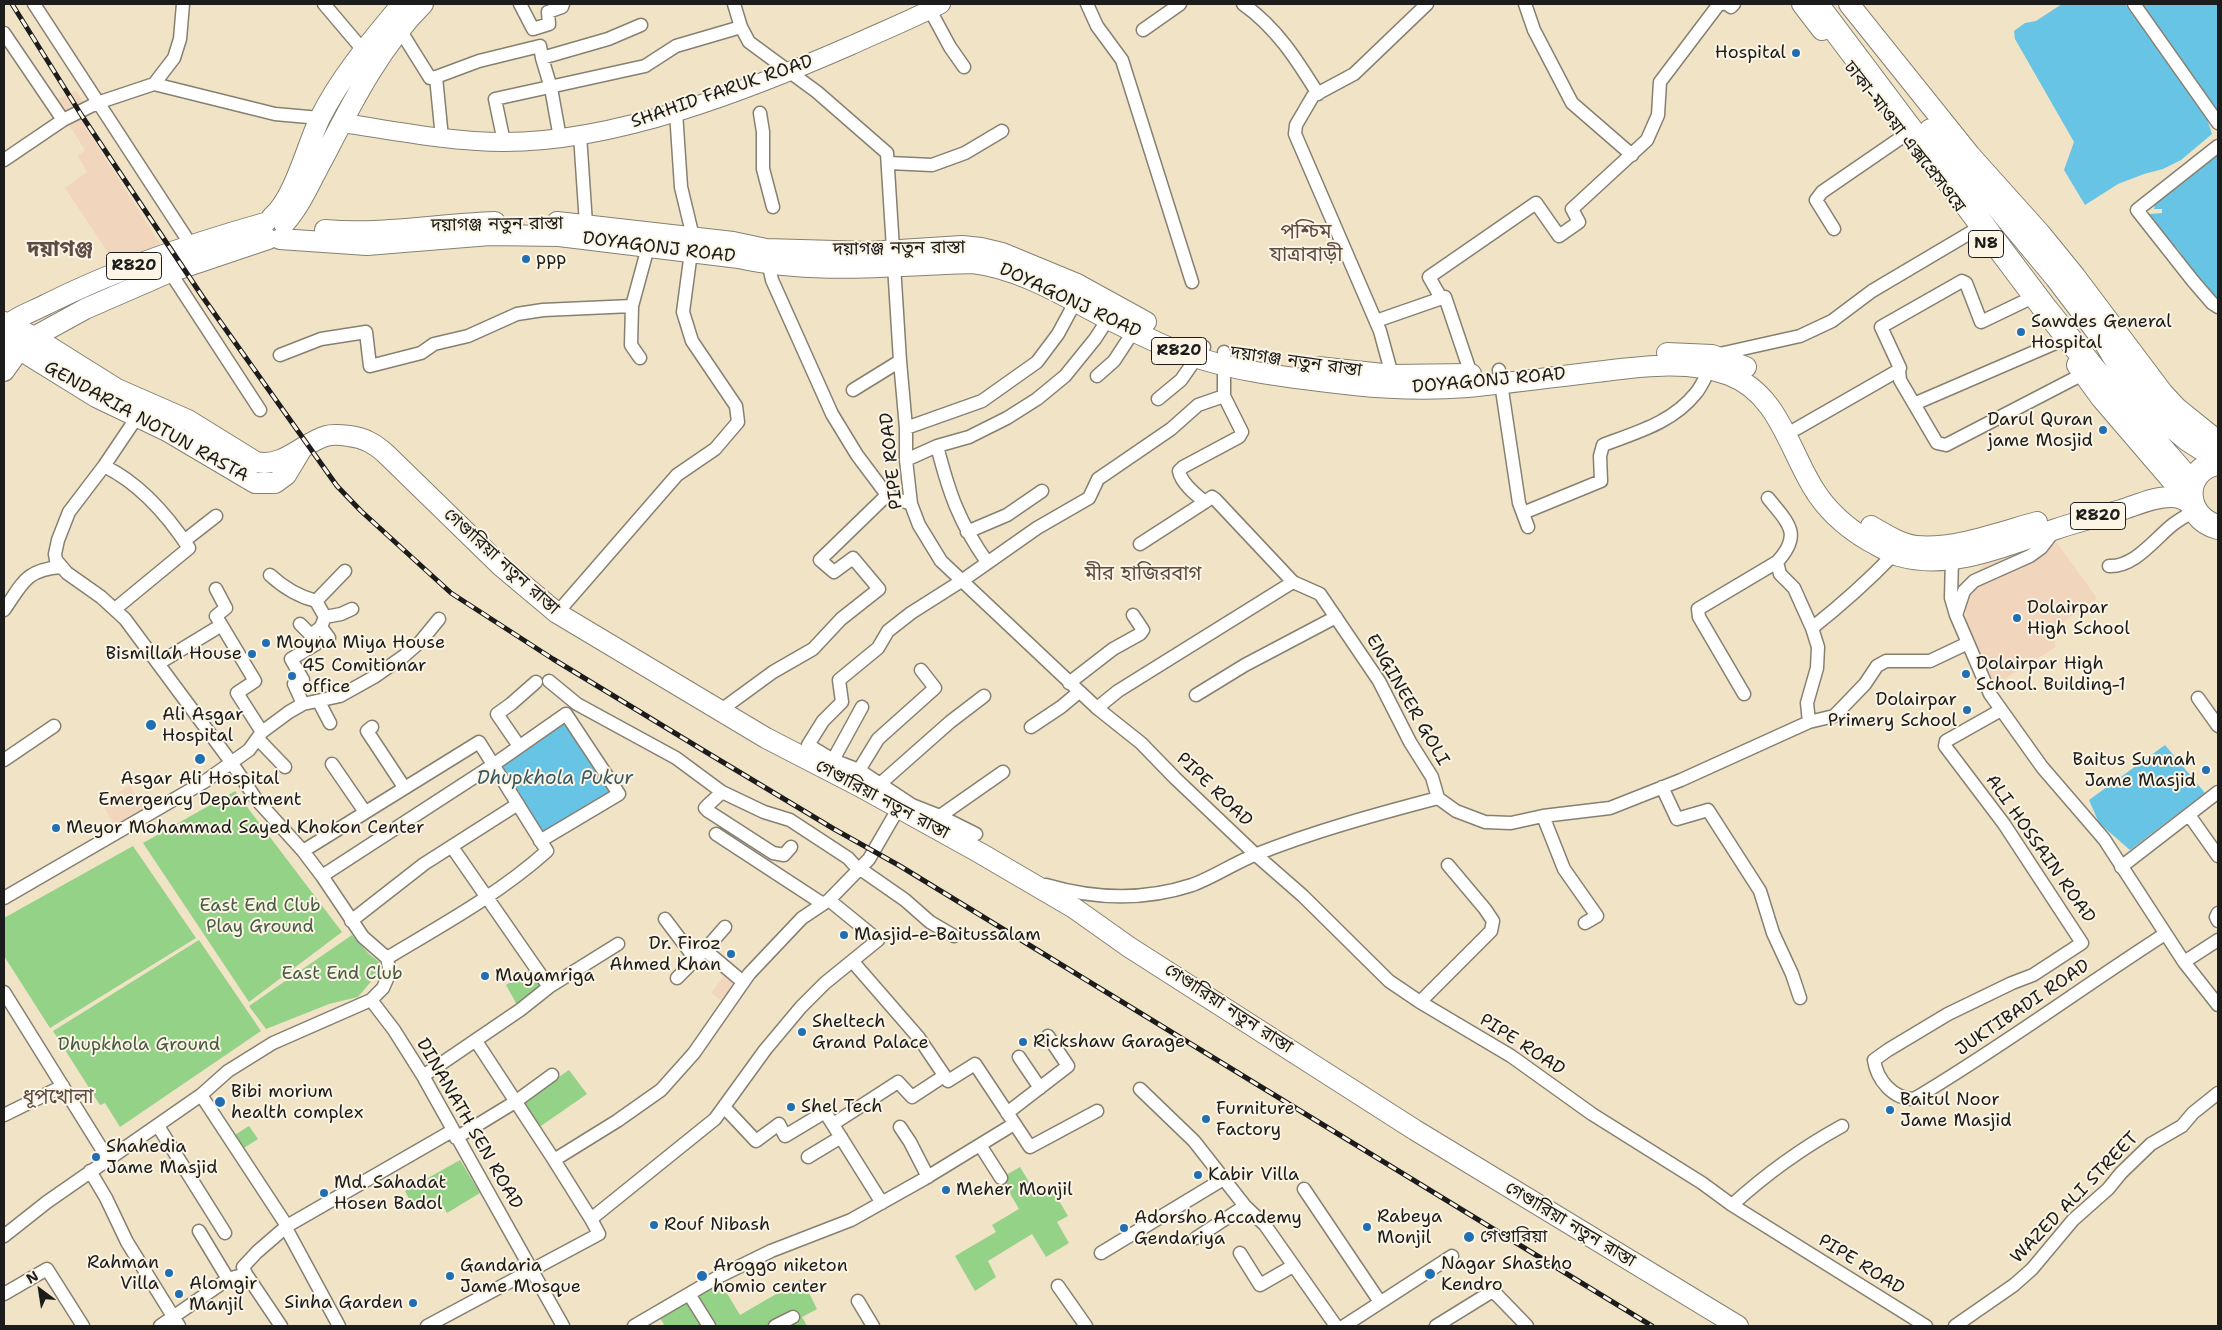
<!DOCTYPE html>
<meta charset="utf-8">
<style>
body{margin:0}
#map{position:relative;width:2222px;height:1330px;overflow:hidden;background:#f1e3c6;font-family:"Shantell Sans",sans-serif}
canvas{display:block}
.frame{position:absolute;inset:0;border:5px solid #1c1c1c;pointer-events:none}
.north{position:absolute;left:15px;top:1265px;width:50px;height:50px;-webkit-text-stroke:4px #fcf5e5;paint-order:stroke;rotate:329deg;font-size:14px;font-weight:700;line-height:20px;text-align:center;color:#1c1c1c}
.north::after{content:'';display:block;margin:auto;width:18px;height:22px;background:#1c1c1c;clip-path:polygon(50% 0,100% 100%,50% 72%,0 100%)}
</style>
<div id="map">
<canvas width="2222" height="1330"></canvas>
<div class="frame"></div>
<div class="north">N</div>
</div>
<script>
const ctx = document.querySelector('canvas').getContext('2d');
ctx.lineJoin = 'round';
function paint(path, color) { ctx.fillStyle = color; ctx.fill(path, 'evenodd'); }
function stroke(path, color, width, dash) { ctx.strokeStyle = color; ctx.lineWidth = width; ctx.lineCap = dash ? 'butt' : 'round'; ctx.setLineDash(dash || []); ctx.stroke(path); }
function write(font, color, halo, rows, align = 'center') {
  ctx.font = font + ' "Shantell Sans","Noto Sans Bengali",sans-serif'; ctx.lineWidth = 4; ctx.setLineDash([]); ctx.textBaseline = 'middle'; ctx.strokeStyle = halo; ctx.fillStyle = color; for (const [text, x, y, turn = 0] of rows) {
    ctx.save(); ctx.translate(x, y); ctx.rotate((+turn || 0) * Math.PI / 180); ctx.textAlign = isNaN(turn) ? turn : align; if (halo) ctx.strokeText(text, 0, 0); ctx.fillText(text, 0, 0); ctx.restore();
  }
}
const built = new Path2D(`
 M76,91L84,103L66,111L58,99Z
 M78,116L164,250L117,266L65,188L87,172L78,156L85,150L68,123Z
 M2057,543L2097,598L2052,630L2056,647L1992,687L1968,633L1965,606L1975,576L1984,563Z
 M130,785L144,809L114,825L102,803Z
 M727,972L740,982L725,1003L711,993Z`);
const green = new Path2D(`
 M235,791L342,932L249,1002L143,843Z
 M133,846L196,938L50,1028L4,956V918Z
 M352,935L369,954L384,966L358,997L329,1004L266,1029L249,1006Z
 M199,940L261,1031L120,1127L105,1103L100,1105L53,1031Z
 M531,969L541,988L517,1005L506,985Z
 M569,1070L587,1094L538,1128L520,1103Z
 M249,1126L258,1139L239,1151L230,1138Z
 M460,1160L480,1193L447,1213L438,1197L414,1209L405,1191Z
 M1020,1167L1037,1195L1051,1187L1068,1216L1057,1222L1069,1243L1046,1257L1032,1234L988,1261L996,1277L975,1291L955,1256L996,1232L992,1225L1019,1209L1001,1178Z
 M802,1279L817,1309L802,1317L807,1326H665L658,1315L719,1280L740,1315Z`);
const water = new Path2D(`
 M2062,4H2125L2205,113L2212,134L2181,160L2163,169L2144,174L2118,184L2085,205L2064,170L2074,142L2015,39L2014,31L2025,23L2036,21Z
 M2140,4H2218V114Z
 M2218,151V301L2182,259V255L2177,248L2172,249L2151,218L2150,214L2162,213V209H2154L2155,204Z
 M566,719L614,793L541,837L501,773L506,759Z
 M2165,745L2205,793L2130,850L2099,823L2089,800Z`);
const street = new Path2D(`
 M34,4L191,245
 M324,4L363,50
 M520,4L533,29L549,24L548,12L562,7L563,4
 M734,4L741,27L749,42L817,92L887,153L900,361L906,428V460L911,504L919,525L941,561L1097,708L1141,743L1175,778L1255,854L1303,896L1389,981L1420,1002L1511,1056L1592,1114L1702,1183L1732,1205L1926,1326
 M1087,4L1097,26L1122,60L1192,282
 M1243,4C1276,27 1297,60 1318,94
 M1525,4L1534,30L1572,103L1632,155
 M1727,4L1731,7L1734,4
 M2134,4L2218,123
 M930,10L950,47L964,67
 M400,30L430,78L436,77L479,61L540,46L542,58L608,39L641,25
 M1143,30L1180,4
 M4,33L63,120
 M542,58L551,88L560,138
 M436,77L442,138
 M154,84L174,58L180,39L183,4
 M760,113L763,132V169L773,207
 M580,135L586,224
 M504,142L495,99L645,66L676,46L741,27
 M2218,146L2137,210L2193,281L2212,303L2218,307
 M4,160L63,120L97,103L154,84L275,114L320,118
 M889,163L932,165L965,153L1002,131
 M1834,229L1816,200L1822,192L1905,135
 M767,257L772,280L832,414L857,455L887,495L911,504
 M170,272L260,410
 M1441,298L1429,277L1536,203L1559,236L1579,222L1572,209L1647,140L1658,115L1660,82L1719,4H1722
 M1376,321L1445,297L1471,374
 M1224,352V396L1242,432L1239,437L1183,467L1179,471C1181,483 1196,495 1205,502L1212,497L1215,499L1293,582L1320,594L1379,681L1410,742L1432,777L1438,798
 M280,355L321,339L366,332L370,366L421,353L434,344L468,336L517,314L543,310L632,306
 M1715,355L1800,336L1832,321L1872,291L1975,230
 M640,358L631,345L632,306L650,240
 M1499,370L1519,503L1528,527
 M1899,370L1900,380L1937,443L1946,445L2083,374
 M1392,375L1380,331L1295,134L1296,125L1313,96L1354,74L1427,4
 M1097,376L1114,361L1137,326
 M853,390L900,361
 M1158,399L1181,380L1204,347
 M1914,404L2060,341
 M906,428L982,401L1037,362L1058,334L1078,297
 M1796,429L1899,370L1900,368L1881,327L1962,281L1966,283L1981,322L2029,299
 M937,446C949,493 959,522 987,562
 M906,460L937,446L969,437L1007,418L1037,399L1065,376L1095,339L1112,313
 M104,466C139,483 168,516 189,548L115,609
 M1768,498C1788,523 1803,534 1777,562L1780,574L1794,588L1812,628
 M1523,513L1601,481L1600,456L1603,445C1637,432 1672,423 1696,393C1701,387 1705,378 1709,370
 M2055,530L2041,548L2030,556L1974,581L1964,591L1956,615L1990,694L2042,767L2104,839L2184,962L2218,1005
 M967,532L1007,515L1042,491
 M184,541L216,516
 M1140,544L1205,502
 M1952,558L1951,598L1956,615
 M2109,566C2134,567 2153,541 2171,526C2178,520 2187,516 2194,510
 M270,575C284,588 297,596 316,601
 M216,589L226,608L216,616L255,681L237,693L262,732
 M4,610C23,583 25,570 61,567
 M557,613L677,475L715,449L738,422L736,406L692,341L683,312L693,237L681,187L676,112
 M325,617L341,614L352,609
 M300,624L311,635
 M329,638L321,627L325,617L316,601L345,571
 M159,663L215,629
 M549,681L577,704L676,758L722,792L764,812L790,820L848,858L858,869
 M1069,683L1113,649L1140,634L1143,630L1133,615
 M1744,694L1699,617L1698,609L1777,562
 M1196,695L1245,665L1336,617
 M2198,698L2218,726
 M319,702L330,723
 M303,704L294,684L303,680L291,659L316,644L311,635L321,627
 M1097,708L1118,691L1293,582
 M721,710L773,672L813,649L841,619L879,589L853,558L834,572L820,560L887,495
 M2001,710L1946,741L1945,746L2004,824L2082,943L2033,975L2012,983L1948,1014L1888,1050L1874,1060C1877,1080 1893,1099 1914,1099C2000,1048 2081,988 2165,934
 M1809,722L1834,716L1839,711L1865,684L1877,666L1886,661H1930L1968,643
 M372,727L367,731L404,787
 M1031,727L1061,707L1079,692
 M258,739L285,767
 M519,746L497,714L511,704L536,682
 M4,760L54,726
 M833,760L862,707
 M332,764L365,812
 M859,770L878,739L935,688L921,670
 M881,783L950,722L984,696
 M1662,787L1677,819L1708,810L1760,891L1773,933L1792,974L1800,998
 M722,792L707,806L705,808L708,811L773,853L784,855L791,847
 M2189,815L2218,856
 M940,816L1003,772
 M1543,816L1564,869L1597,916L1585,923
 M716,834L823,904
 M976,834L940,816L912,805L859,770L833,760L808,745L823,721L842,702L839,680L878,648L888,631L911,613L963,580L1037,528L1089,498L1098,479L1171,429L1198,405L1224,396
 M452,847L549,987
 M303,851L479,742L547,851C499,894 442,925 387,958
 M2121,867L2218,792
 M859,868L905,900L930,922L954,936
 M322,876L493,765L566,714L619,794L540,841
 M1046,885C1094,899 1143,901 1192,885C1214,877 1234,863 1257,854C1315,831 1377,814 1438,798L1456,811L1485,822L1511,823L1543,816L1610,808L1681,780L1809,722L1807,703L1817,668L1818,647L1812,628C1841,605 1868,581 1893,555L1892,550
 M4,898L204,782L249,750L262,732L289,712L303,704L340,696L374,677L404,656L421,641L439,619
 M2218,913L2216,917L2218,921
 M665,919L696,960
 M351,921L424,864L518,804
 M705,950L725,927
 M853,962L919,1038L948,1081L975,1064L1030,1147L1097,1111
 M2184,962L2218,940
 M677,978L705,950L743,982
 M4,992L108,1159
 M371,1000L394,1030L423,1076L563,1326
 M1420,1002L1491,931L1493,921L1485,909L1448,865
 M476,1041L554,1160
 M1019,1057L1040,1088
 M423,1076L520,1010L549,987L618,944
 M1140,1089L1194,1141L1245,1206L1265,1225L1336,1326
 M201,1095L287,1226
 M725,1108L756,1141L779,1124L785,1136L825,1112L882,1203
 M1007,1113L1068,1066L1048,1036
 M4,1115L63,1086
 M833,1124L898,1082L912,1097L944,1076
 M158,1126L225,1233
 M900,1127L910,1142L928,1177
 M456,1138L515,1102L552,1075
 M980,1145L1001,1178
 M808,1157L841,1137
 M90,1171L106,1198L127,1242L179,1326
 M1304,1189L1380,1302
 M1732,1205C1766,1174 1802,1148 1842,1126
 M591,1219L554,1160L617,1121L661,1090L694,1053L749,974L802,918L829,900
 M286,1228L339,1326
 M199,1231L228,1279
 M4,1236L47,1202L201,1095L228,1071L273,1043L371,1000L383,988L390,972L387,958L363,937L322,876L303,851L256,799L231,762L125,619L101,597L67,573L56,560L55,554L58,540L69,512L104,466L137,417
 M1196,1238L1245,1206
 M1101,1253L1225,1178
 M1240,1253L1260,1285L1293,1266
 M246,1274L281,1326
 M1058,1286L1086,1326
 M4,1294L47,1269L83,1326
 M689,1294L709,1326
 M858,1301L873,1326
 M160,1326L228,1279L246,1274L243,1267L257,1252L287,1226L452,1131
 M427,1326L599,1234L591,1219L715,1119L765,1050L801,1007L825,983L878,940L829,900L869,859L898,809
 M634,1326L718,1277L771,1251L851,1220L924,1179L1014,1124
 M775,1326L793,1317
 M1344,1326L1452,1256
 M1436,1326L1491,1292L1497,1295L1527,1326
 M1955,1326L2014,1285L2032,1269L2073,1220L2108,1189L2121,1173L2151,1144L2182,1126L2193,1113L2218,1093`);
const secondary = new Path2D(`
 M343,123C396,131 450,142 504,142C617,142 749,90 852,45C882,31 913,19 941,4`);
const primary = new Path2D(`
 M1802,4L1822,30
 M1849,4L1970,155L2040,233L2075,276L2163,393L2177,408L2218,441
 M272,217C294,199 307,145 320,118C341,76 372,40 402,4
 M557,222L733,242L766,249L869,252L962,246L981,248L1002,253L1077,284L1146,322
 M284,224C302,204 312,178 325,155C353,101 380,47 423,4
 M325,230C381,235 439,224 495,222
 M280,239L367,245L490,235L559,236L739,258C814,275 896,265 973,263C1022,269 1065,297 1108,319C1126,328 1145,337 1163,345C1222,371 1290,378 1354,385C1392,389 1430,390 1468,387C1511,383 1553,377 1596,372C1638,367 1688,359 1729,375C1777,393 1788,446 1812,486C1826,510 1845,527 1869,541C1879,546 1888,553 1899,556C1952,571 2007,545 2056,529C2077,522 2099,516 2121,510C2137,505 2156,496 2173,497C2180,497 2186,501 2192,504
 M4,322L34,337L117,389L188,420L256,462C284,468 302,443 326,436C333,434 342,435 349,436C365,438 375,444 386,454L501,566L557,613L766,738L859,786L980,853L1074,908L1129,947L1415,1130L1738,1326
 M4,328C15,317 34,311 47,304C117,269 190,244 265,223
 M4,340L96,397L167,431L255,483H275L286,475L301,450
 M1667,353L1712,355L1746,367
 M2077,365L2101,398L2191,503
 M1318,367L1392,375L1471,374
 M4,371L19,350L34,337L85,309L170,272L268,239
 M1871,526C1885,534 1900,544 1916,546C1953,550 2001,532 2037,522`);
const highway = new Path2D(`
 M1816,4L2043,306L2110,390L2192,484
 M1931,131L1949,154L1993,200L2057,277L2105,340L2127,377L2171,425L2188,439L2218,458
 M2218,463C2181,469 2182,518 2218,527`);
const rail = new Path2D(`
 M12,4L82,116L202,296L337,486L361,511L451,593L553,659L706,752L834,829L900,866L1652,1326`);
const markers = [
 [1796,53,5,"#1f6fb2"],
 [526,259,5,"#1f6fb2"],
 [2021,332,5,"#1f6fb2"],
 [2103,430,5,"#1f6fb2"],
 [2017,618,5,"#1f6fb2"],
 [266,643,5,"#1f6fb2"],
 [252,654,5,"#1f6fb2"],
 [1966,674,5,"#1f6fb2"],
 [292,676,5,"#1f6fb2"],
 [1967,710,5,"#1f6fb2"],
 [151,725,6,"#1f6fb2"],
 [200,759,6,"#1f6fb2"],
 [2206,770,5,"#1f6fb2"],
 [56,828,5,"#1f6fb2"],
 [844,935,5,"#1f6fb2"],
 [731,954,5,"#1f6fb2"],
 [485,976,5,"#1f6fb2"],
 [802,1032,5,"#1f6fb2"],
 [1023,1042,5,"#1f6fb2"],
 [220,1102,6,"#1f6fb2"],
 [791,1107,5,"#1f6fb2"],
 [1890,1110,5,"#1f6fb2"],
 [1206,1119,5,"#1f6fb2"],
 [96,1157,5,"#1f6fb2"],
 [1198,1175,5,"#1f6fb2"],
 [946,1190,5,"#1f6fb2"],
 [324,1193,5,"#1f6fb2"],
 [654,1225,5,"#1f6fb2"],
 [1367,1227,5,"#1f6fb2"],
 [1124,1228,5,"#1f6fb2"],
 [1469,1237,6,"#1f6fb2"],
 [169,1273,5,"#1f6fb2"],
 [1430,1274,6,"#1f6fb2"],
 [450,1276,5,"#1f6fb2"],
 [702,1276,6,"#1f6fb2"],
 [179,1294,5,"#1f6fb2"],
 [413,1303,5,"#1f6fb2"]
];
const shields = [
 [1986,244,35],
 [134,266,55],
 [1179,351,55],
 [2098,516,55]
];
const shieldNames = [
 ["N8",1986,244],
 ["R820",134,266],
 ["R820",1179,351],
 ["R820",2098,516]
];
const poiNames = [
 ["Hospital",1786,53,"right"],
 ["ppp",536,259],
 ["Sawdes General",2031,322],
 ["Hospital",2031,343],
 ["Darul Quran",2093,420,"right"],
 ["jame Mosjid",2093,441,"right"],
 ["Dolairpar",2027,608],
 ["High School",2027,629],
 ["Moyna Miya House",276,643],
 ["Bismillah House",242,654,"right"],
 ["Dolairpar High",1976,664],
 ["School. Building-1",1976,685],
 ["45 Comitionar",302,666],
 ["office",302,687],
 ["Dolairpar",1957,700,"right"],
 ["Primery School",1957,721,"right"],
 ["Ali Asgar",162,715],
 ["Hospital",162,736],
 ["Baitus Sunnah",2196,760,"right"],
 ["Jame Masjid",2196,781,"right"],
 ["Asgar Ali Hospital",200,779,"center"],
 ["Emergency Department",200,800,"center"],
 ["Meyor Mohammad Sayed Khokon Center",66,828],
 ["Masjid-e-Baitussalam",854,935],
 ["Dr. Firoz",721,944,"right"],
 ["Ahmed Khan",721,965,"right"],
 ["Mayamriga",495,976],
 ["Sheltech",812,1022],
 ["Grand Palace",812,1043],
 ["Rickshaw Garage",1033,1042],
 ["Bibi morium",231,1092],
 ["health complex",231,1113],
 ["Baitul Noor",1900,1100],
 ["Jame Masjid",1900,1121],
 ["Shel Tech",801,1107],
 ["Furniture",1216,1109],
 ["Factory",1216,1130],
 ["Shahedia",106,1147],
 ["Jame Masjid",106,1168],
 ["Kabir Villa",1208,1175],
 ["Md. Sahadat",334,1183],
 ["Hosen Badol",334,1204],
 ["Meher Monjil",956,1190],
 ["Rabeya",1377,1217],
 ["Monjil",1377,1238],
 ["Adorsho Accademy",1134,1218],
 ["Gendariya",1134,1239],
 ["Rouf Nibash",664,1225],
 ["গেণ্ডারিয়া",1480,1237],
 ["Rahman",159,1263,"right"],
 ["Villa",159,1284,"right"],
 ["Nagar Shastho",1441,1264],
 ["Kendro",1441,1285],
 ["Gandaria",460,1266],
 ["Jame Mosque",460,1287],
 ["Aroggo niketon",713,1266],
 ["homio center",713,1287],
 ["Alomgir",189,1284],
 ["Manjil",189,1305],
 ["Sinha Garden",403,1303,"right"]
];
const streetNames = [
 ["SHAHID FARUK ROAD",722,92,-19],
 ["ঢাকা-মাওয়া এক্সপ্রেসওয়ে",1904,137,52],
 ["দয়াগঞ্জ নতুন রাস্তা",497,225,-1],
 ["DOYAGONJ ROAD",659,248,7],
 ["দয়াগঞ্জ নতুন রাস্তা",899,249,-1],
 ["DOYAGONJ ROAD",1070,301,25],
 ["দয়াগঞ্জ নতুন রাস্তা",1296,362,8],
 ["DOYAGONJ ROAD",1489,381,-5],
 ["GENDARIA NOTUN RASTA",146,422,29],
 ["PIPE ROAD",892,461,-96],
 ["গেণ্ডারিয়া নতুন রাস্তা",501,562,42],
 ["ENGINEER GOLI",1407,700,60],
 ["PIPE ROAD",1214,790,44],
 ["গেণ্ডারিয়া নতুন রাস্তা",882,800,28],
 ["ALI HOSSAIN ROAD",2040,849,55],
 ["JUKTIBADI ROAD",2023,1008,-34],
 ["গেণ্ডারিয়া নতুন রাস্তা",1228,1009,33],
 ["PIPE ROAD",1522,1045,33],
 ["DINANATH SEN ROAD",469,1124,60],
 ["WAZED ALI STREET",2075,1198,-46],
 ["গেণ্ডারিয়া নতুন রাস্তা",1570,1225,31],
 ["PIPE ROAD",1861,1265,32]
];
const parkNames = [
 ["East End Club",260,906],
 ["Play Ground",260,927],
 ["East End Club",342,974],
 ["Dhupkhola Ground",139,1045]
];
const waterNames = [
 ["Dhupkhola Pukur",555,779]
];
const quarterNames = [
 ["পশ্চিম",1306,233],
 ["যাত্রাবাড়ী",1306,256],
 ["মীর হাজিরবাগ",1143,575],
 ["ধূপখোলা",58,1098]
];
const districtNames = [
 ["দয়াগঞ্জ",60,250]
];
paint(built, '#f2d5bd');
paint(green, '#94d288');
paint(water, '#67c4e5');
stroke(street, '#868071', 15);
stroke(secondary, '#868071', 20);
stroke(primary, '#868071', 22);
stroke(highway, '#868071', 26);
stroke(street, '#fff', 12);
stroke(secondary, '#fff', 18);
stroke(primary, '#fff', 20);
stroke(highway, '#fff', 24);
stroke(rail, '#1c1c1c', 5);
stroke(rail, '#fcf5e5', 3, [9]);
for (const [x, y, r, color] of markers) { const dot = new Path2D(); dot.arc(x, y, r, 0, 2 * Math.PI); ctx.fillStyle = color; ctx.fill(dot); stroke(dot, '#fcf5e5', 2); }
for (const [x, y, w] of shields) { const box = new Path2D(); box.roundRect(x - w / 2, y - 13.5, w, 27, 4); ctx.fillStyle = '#fcf5e5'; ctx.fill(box); stroke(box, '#1c1c1c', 1); }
write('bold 16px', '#1c1c1c', null, shieldNames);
write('18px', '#1c1c1c', '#fcf5e5', poiNames, 'left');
write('18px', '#1c1c1c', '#fcf5e5', streetNames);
write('18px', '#465c42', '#fcf5e5', parkNames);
write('italic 19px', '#365762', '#fcf5e5', waterNames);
write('20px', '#5d4c45', '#fcf5e5', quarterNames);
write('bold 22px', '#5d4c45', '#fcf5e5', districtNames);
</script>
